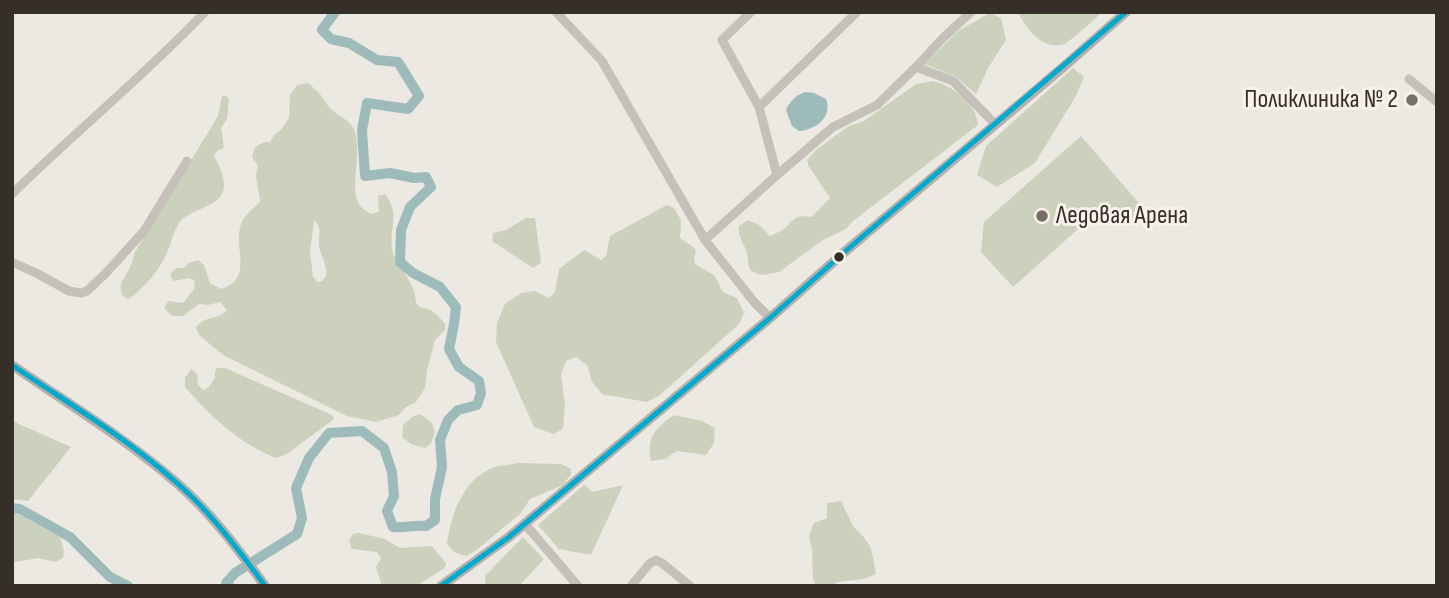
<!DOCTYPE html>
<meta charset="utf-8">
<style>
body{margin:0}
#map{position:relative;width:1449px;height:598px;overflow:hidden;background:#ece8e2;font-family:"Sofia Sans Condensed",sans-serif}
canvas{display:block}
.frame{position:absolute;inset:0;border:14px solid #362e29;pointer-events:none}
</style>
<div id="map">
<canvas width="1449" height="598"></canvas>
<div class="frame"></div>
</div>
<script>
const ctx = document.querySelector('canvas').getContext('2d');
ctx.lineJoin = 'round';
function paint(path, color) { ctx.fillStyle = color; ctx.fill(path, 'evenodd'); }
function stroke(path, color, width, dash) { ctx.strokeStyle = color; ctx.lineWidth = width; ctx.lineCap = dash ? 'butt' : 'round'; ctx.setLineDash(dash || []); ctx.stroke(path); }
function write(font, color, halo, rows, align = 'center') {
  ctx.font = font + ' "Sofia Sans Condensed",sans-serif'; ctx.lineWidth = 6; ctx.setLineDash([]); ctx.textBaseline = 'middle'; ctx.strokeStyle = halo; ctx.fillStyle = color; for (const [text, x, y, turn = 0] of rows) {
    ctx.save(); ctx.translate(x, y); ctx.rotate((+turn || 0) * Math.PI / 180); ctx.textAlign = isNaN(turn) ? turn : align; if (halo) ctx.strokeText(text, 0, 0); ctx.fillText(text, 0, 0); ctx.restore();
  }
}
const green = new Path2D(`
 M1018,12H1102C1096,18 1070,42 1064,44C1043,51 1025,28 1018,12Z
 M990,13L1001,18L1006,40L988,68L976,94L956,77L925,64L958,31Z
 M1073,68L1084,77L1076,96L1035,163L997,187L977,175L986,146Z
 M933,81C953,86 976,103 978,125L853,221L846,229L823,240L779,272L762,275L751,271C747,264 749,262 747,254C745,243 737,238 739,226L748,220L759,225L770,236C776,233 782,231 786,227C796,217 797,215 812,217L830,198L808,165L807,160L817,149L849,126L864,121L916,84Z
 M308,83C312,87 317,90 320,94C325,101 327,106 333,111C341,117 349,120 354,129C363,149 349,189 359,204C362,209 367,212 372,214L379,212L378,196L385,194C402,216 387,231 393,253C393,255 397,261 398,263C406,275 416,289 416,303C421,309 424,307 430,310C436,313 441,319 445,324V330L435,340L427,370L425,388L416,402L406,407L399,415L376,422L347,416L223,355L199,335L196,327C207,315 217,320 227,310L220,302L208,305L199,304L183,316H172L164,308L168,301L183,303L194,289L195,281L189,278L173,281L170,274L176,268H183L189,263L198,260L204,265L210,283L221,289C256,278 231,246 242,222C246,214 253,208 260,202C260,188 253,179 258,166L252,157L255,147L264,142H270L274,135L281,130L289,118L290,95L297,85ZM314,221L317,223C322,232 318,237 319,246C321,257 327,263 326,276L322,281L318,282L313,277L310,251Z
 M222,96H227L229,99L227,119L221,128L224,148L217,151L214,156C219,166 227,180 223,192C217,208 189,209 179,223C174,231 172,239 169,248C161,269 146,286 129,299L123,296C117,284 124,280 129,269C132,264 133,258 135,252L218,116Z
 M1081,136L1145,210L1127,226L1108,206H1104L1013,287L981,252L984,222Z
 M667,205L674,208L681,220L680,238C686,243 691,244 696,250L694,258L695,264L715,276L723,292L737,298L744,313L739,324L659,396L647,402L602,394L592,382L587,365L576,357L566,361L561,375L565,406L563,429L553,434L534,427L496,342L497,323L505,304L521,293L535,291L549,298L555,292L559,269L584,250L601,260L606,256L610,236Z
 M526,218H535L541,263L533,268L492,241L493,233L506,230Z
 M217,368H225L332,415L334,419L287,454L276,458C240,444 210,416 185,387V378L191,369L197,374L198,385L203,390L208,388L215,378V372Z
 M420,414L432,423L435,432L431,443L425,448L411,444L402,437L403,425L412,417Z
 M674,415L702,421L715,428L714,443L706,455L677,451L665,459L651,461C646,438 655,428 674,415Z
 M12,419L19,424L71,447L28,501L12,499Z
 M517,463L561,464L571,469V474L563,485L530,499L520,514L475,551L466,556L454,552L447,544C451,514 464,477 495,467C502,465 510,465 517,463Z
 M584,485L593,492L623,485L591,555L559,549L538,525Z
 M841,501L853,526L863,536L871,548L876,574C861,582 851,579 835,583V586H816L813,579L812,550L809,536L814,523L827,518V503Z
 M12,513L20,515L60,537L64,551L63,558L56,562L38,558L15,562L12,561Z
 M359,533L385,539L400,548L432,546L446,563L445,568L416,586H382L376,567L381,558L377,552L352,549L349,541L353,534Z
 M523,537L544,559L519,586H486L485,576Z`);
const water = new Path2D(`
 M805,92L814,93L826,99C833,117 815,130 799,131L792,126L786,110C790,101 795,96 805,92Z`);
const river = new Path2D(`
 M12,508L20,509L70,537L110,577L128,586
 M229,586L226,583L235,573L297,534L302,518L296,488L309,458L329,433L362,431L384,448L392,472L394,496L387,511L393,527C404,528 414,525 426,526L435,520V499L442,467L440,440L448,420L458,410L477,405L481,393L479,381L459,367L449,349L454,324L456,307L440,287L413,273L400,262L401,230L410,207L431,187L426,177L414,178L390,173L365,176L362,130L367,103L408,109L419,96L398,62L377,60L349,43L331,39L322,30L335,12`);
const minor = new Path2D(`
 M556,12L602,61L705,240L754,302L770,318
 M751,12L722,40L759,107L777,175
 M916,67L953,81L995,124
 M1409,79L1437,102
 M759,107L857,12
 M12,194C75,132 144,76 205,12
 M705,240L777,175L833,127L877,105L916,67L943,38L971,12
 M12,262L38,274L69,291L81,293L87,291L106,273L144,231L187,161
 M525,524L578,586
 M631,586L650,563L656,560L662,563L690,586`);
const major = new Path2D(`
 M12,365C68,404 127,439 178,484C211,513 239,550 265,586
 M441,586L509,537L770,318L848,249L1061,69L1126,12`);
const bus1 = new Path2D(`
 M12,365C72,406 137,444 190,495C218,522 242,554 265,586
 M441,586L509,537L770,318L848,249L1126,12`);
const markers = [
 [1412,100,7,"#766f6a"],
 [1042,216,7,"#766f6a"],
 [839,257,6,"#362e29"]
];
const poiNames = [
 ["Поликлиника № 2",1398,100],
 ["Ледовая Арена",1056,216,"left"]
];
paint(green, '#ccd1bd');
paint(water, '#9ebbbc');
stroke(river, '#9ebbbc', 10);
stroke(minor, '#c5c0ba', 9);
stroke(major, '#b4afaa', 10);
stroke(bus1, '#00a9ce', 5);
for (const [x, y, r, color] of markers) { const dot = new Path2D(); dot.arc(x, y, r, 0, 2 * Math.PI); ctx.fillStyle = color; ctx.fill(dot); stroke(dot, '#f9f2e9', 2.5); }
write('26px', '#362e29', '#f9f2e9', poiNames, 'right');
</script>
